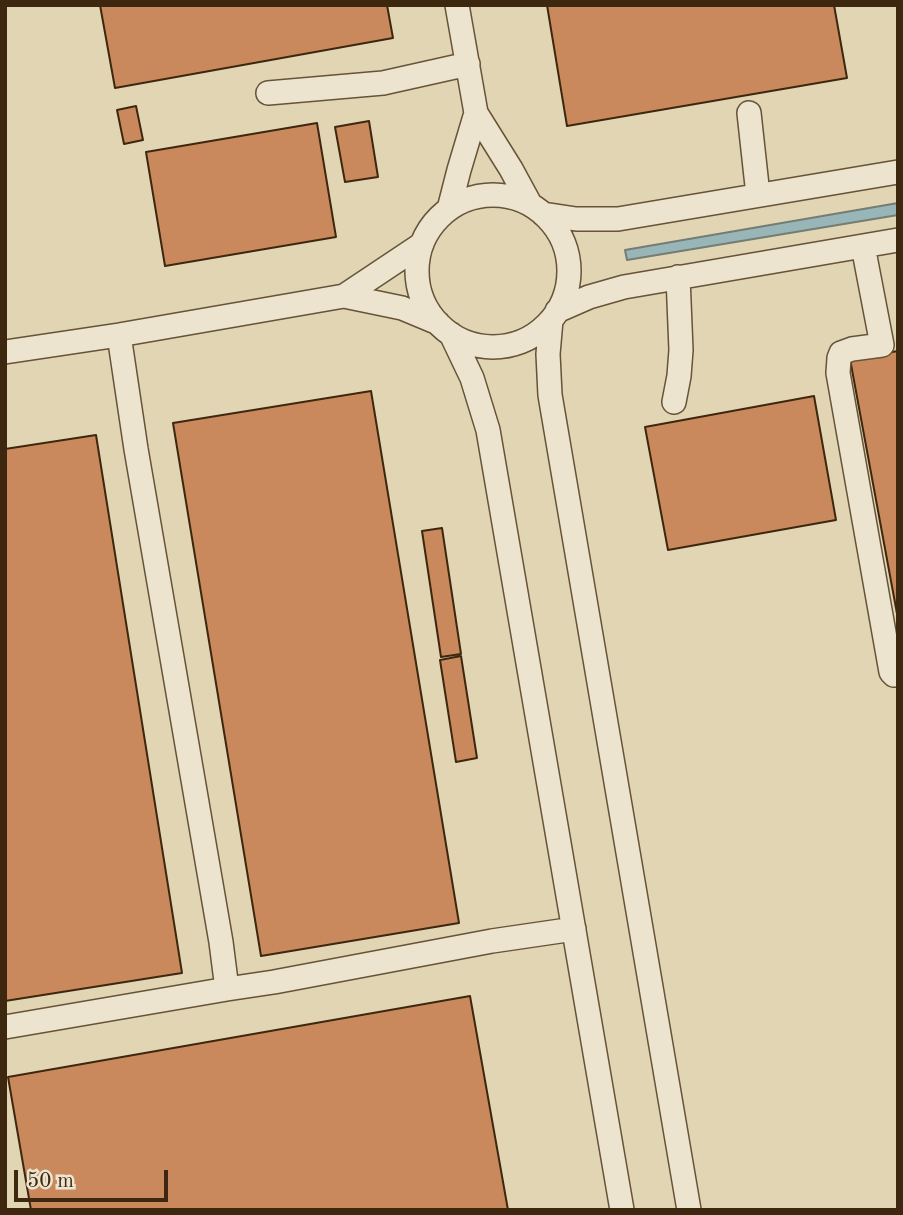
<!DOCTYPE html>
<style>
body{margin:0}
#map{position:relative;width:903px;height:1215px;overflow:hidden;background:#e1d5b4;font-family:"Old Standard TT",serif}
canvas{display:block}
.frame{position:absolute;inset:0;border:7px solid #3d280f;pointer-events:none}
.scale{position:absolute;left:14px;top:1170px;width:154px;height:32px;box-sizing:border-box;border:4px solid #3d280f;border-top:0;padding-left:9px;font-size:21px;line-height:24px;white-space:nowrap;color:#3d280f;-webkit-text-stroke:5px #ece4ce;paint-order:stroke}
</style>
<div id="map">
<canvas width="903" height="1215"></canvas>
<div class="frame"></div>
<div class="scale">50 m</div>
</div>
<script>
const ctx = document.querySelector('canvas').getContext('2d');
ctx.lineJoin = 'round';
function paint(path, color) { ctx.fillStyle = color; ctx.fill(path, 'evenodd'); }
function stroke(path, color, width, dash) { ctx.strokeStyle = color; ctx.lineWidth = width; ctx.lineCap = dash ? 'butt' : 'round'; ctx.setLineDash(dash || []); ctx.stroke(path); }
const water = new Path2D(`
 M898,203V215L627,260L625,250Z`);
const building = new Path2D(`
 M100,5H387L393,38L115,88Z
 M547,5H834L847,78L567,126Z
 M136,106L143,140L124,144L117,110Z
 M369,121L378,177L345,182L335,127Z
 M317,123L336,237L165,266L146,152Z
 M898,351V619L850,359Z
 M371,391L459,923L261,956L173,423Z
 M814,396L836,520L668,550L645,427Z
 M96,435L182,973L5,1001V449Z
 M442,528L461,654L441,657L422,531Z
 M461,656L477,758L456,762L440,660Z
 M470,996L508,1210H31L8,1077Z`);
const minor = new Path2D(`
 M268,93L383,83L468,64
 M476,113L511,169L530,204
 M749,113L758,195
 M417 271a76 76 0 1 1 152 0a76 76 0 1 1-152 0Z
 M449,209L459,170L476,113L457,5
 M543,214L576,219H618L898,172
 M863,246L882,345L852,349L841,353L839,358L838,373L891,672L894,675H898
 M344,296L422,244
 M557,311L589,297L624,287L898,240
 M551,320L548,354L550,395L689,1210
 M451,334L472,378L488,430L622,1210
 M5,352L119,335L344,296L402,308L438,323
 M674,402L679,376L681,350L678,277
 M227,989L274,982L492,941L574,929
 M5,1027L227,989L221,942L136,449L119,335`);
paint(water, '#98b6b7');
stroke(water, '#747d74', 2);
paint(building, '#ca895d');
stroke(building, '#3d280f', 2);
stroke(minor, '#665338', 26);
stroke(minor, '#ece4ce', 23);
</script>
